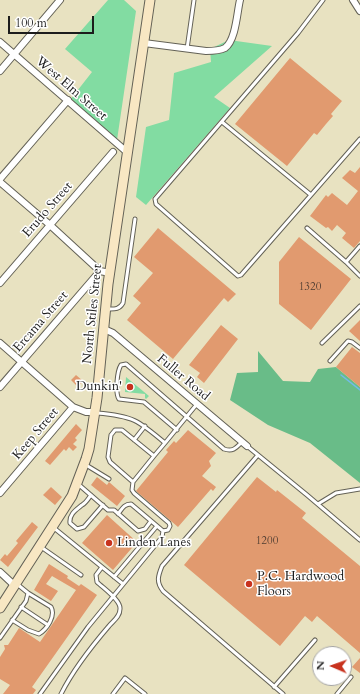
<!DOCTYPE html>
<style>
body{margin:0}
#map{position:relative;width:360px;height:694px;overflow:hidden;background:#e8e2c1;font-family:Cardo,serif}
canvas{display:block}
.north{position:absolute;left:312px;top:646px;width:40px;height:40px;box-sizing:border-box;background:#fff;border:1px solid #a4a4a4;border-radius:50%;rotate:272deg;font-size:11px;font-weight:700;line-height:16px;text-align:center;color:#1c1c1c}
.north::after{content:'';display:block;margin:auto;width:14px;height:18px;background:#c8321e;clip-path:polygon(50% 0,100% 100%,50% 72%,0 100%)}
.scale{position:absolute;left:8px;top:16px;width:86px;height:18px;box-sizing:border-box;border:2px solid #1c1c1c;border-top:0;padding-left:5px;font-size:12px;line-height:14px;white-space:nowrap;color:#1c1c1c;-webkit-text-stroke:3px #fff;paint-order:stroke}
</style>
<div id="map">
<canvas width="360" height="694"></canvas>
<div class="north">N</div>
<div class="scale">100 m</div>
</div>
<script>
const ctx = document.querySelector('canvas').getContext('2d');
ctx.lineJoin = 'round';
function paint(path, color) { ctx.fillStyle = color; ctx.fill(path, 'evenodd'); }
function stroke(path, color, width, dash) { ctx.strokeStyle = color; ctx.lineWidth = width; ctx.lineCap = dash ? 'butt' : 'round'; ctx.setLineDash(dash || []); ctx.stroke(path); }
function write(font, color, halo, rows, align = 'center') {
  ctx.font = font + ' Cardo,serif'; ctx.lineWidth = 3; ctx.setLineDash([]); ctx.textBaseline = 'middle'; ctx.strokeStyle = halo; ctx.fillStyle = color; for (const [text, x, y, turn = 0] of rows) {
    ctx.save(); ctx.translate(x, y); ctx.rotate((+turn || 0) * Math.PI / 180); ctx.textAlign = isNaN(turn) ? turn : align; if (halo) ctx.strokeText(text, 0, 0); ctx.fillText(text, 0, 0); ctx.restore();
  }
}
const green = new Path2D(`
 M108,0H124L136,11L117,140L70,100L92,72L65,49Z
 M229,40L272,46L214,97L230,108L146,205L136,197L146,127L169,120L174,73L211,62L210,49Z
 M126,377L149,396L146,399L145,398V394L125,392Z`);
const forest = new Path2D(`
 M258,351L283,381L310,382L318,369L336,367L360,387V483L310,443L268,425L230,400L237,373L258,372Z`);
const stream = new Path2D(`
 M341,375L360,390`);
const building = new Path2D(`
 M290,58L342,101L331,114L333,116L326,124L317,135L314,133L287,166L235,124Z
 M360,167V241L354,248L342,238L346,233L337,225L332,231L328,227L326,228L310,216L326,195L328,197L332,193L347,205L358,191L342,178L350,170L355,173Z
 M158,228L236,294L228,302L224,298L173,359L127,320L141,303L133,296L153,273L134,257Z
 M299,237L351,279L311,330L279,304V262Z
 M360,320V341L349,331Z
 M221,325L238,339L204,383L197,377L200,373L189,365Z
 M352,347L360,353V387L336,367Z
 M76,375L83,381L78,387L71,380Z
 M76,424L82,430L75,438L77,440L73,444L77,447L73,451L69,447L66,451L64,449L50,465L45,461Z
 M188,430L216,453L209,461L211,466L202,476L216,487L213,491L211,489L178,527L136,491L168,452L166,450L174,441L176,443Z
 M97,477L107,485L109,482L125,496L117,506L91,485Z
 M257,477L276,492L277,490L306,513L302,518L360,566V653L317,616L312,622L305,616L280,646L184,565Z
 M51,487L62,497L55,505L43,495Z
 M107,515L137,542L113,570L82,543Z
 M32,522L38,527L8,567L0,560L5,554L7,556L18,543L16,541Z
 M49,564L68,576L67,578L79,586L81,584L97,595L32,687L36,690L33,694H3L10,685L0,679V657L5,649L4,645H8L19,628L40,642L76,590L52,576L46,584L58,591L51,601L34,590Z
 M360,658V673L352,667Z`);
const service = new Path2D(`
 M323,0L298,33L155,199L156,204L238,276L241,275L360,139
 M187,49L194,0
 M222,122L311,195
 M307,228L346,262
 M360,246L346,262L360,276
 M107,309C114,309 119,310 123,303L135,219
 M322,343L360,306
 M330,361L348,341L352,342L360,348
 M97,413C133,416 138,420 165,443L154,456L122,430H115L111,435L108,457L110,462L133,482L132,490L134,493L169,523L170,526L168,530L163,531
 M177,430L144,402L119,399C115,393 117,371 121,365L126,364L224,449C233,452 236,448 242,442
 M134,440L145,426
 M165,443L197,404
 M247,446L307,495L360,540
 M258,455L162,566C158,576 156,582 163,591L283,694
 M86,465L109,479
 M133,482L154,456
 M78,484L108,510H114L138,531L145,529L151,521
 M91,495C88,499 86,503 82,505C76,510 69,514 70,523L77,529L84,527L103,505
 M318,504L336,493L360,489
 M54,528L102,567L96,575L97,582C103,588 121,600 120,609C120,617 113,621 109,626C91,647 73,670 61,694
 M41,547L81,575
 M102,567L123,584
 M114,577L157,526
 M21,607L48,625
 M12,620L28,630L39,634C47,629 56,616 51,607L28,593
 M0,638L26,601L28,593L17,584
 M274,687L315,640
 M40,694L88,627L162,537L163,531L131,504C124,504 122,509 118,514
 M113,694L125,678L145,694
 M337,694L351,677`);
const minor = new Path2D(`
 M353,0L360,11
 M0,42L128,153
 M144,43L206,51C212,51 219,51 225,48C236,40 237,12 240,0
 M0,71L60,0
 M0,179L68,100
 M0,182L50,225L100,271L110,273
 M0,283L113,152
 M104,329L113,333L247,446
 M0,343L73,407L86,412H94
 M0,387L100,271
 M0,493L73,407
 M0,572L14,585`);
const secondary = new Path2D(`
 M0,608L72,496L86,459L89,449L97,398L108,284L150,0`);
const markers = [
 [130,387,4,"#c8321e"],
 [109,543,4,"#c8321e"],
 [249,584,4,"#c8321e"]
];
const numberNames = [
 ["1320",310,287],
 ["1200",267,541]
];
const streetNames = [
 ["West Elm Street",71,89,41],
 ["Erudo Street",48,210,-49],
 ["North Stiles Street",93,314,-84],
 ["Ercama Street",41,322,-49],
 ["Fuller Road",183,378,40],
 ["Keep Street",36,434,-50]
];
const poiNames = [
 ["Dunkin'",122,387,"right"],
 ["Linden Lanes",117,543],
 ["P.C. Hardwood",257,577],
 ["Floors",257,592]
];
paint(green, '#82dca2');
paint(forest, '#69bc88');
stroke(stream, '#72bbea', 1.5);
paint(building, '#e19a6f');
stroke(service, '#636156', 5);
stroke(minor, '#636156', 8);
stroke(secondary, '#636156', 11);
stroke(service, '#fff', 3);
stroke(minor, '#fff', 6);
stroke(secondary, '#f8e7c3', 9);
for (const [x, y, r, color] of markers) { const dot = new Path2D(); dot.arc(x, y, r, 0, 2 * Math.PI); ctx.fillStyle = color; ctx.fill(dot); stroke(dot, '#fff', 1.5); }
write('11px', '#4d3c31', null, numberNames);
write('13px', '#1c1c1c', '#fff', streetNames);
write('13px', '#1c1c1c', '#fff', poiNames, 'left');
</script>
